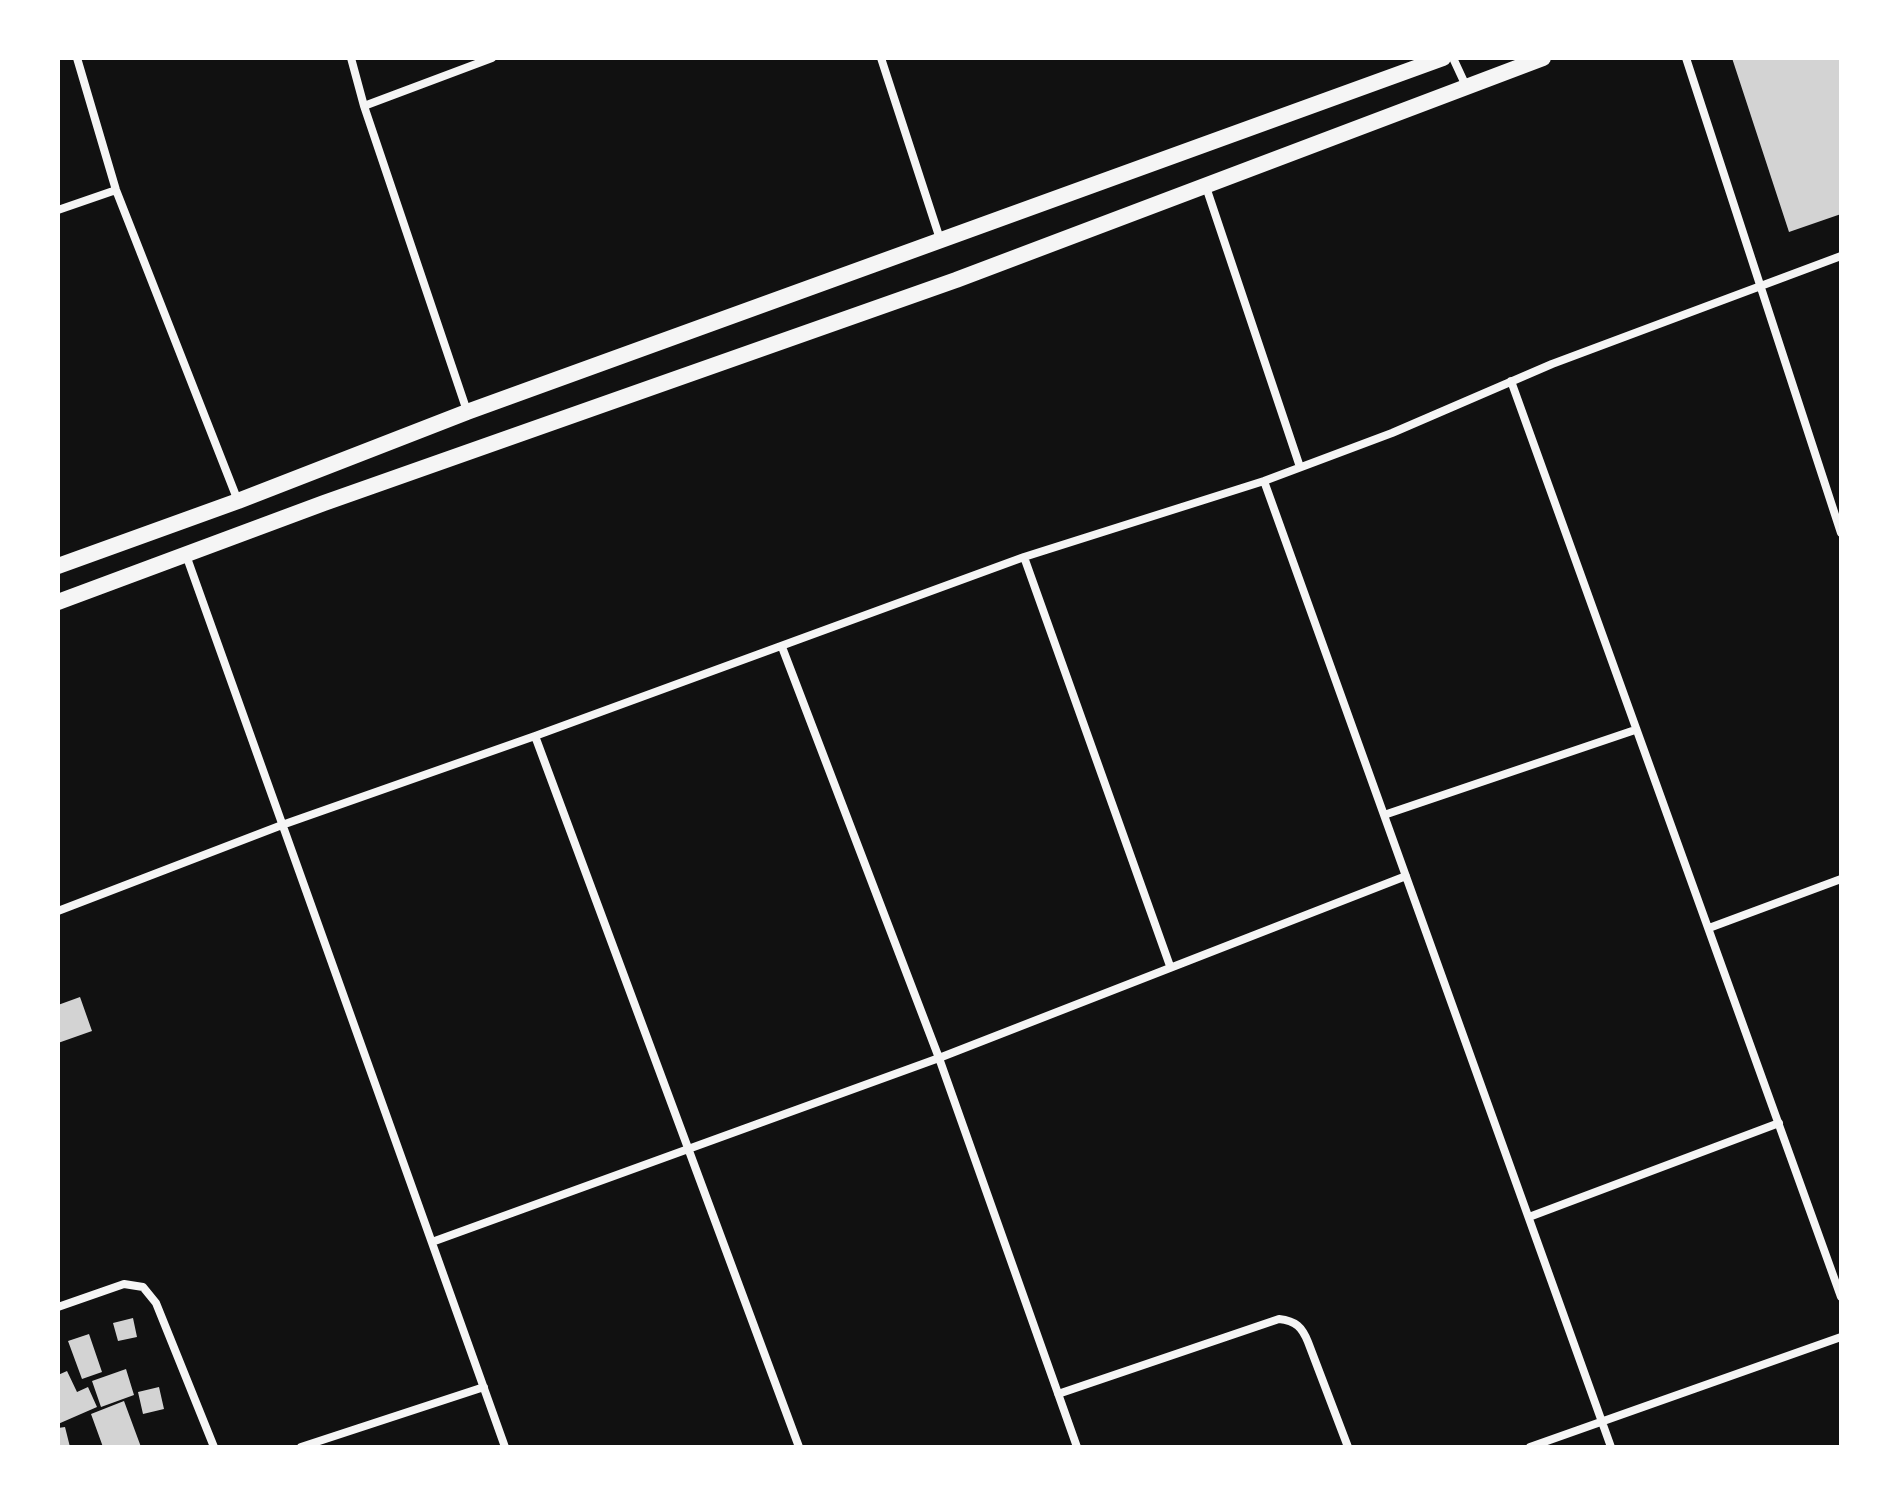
<!DOCTYPE html>
<style>
body{margin:0}
#map{position:relative;width:1899px;height:1505px;overflow:hidden;background:#111;font-family:Rubik,sans-serif}
canvas{display:block}
.frame{position:absolute;inset:0;border:60px solid #fff;pointer-events:none}
</style>
<div id="map">
<canvas width="1899" height="1505"></canvas>
<div class="frame"></div>
</div>
<script>
const ctx = document.querySelector('canvas').getContext('2d');
ctx.lineJoin = 'round';
function paint(path, color) { ctx.fillStyle = color; ctx.fill(path, 'evenodd'); }
function stroke(path, color, width, dash) { ctx.strokeStyle = color; ctx.lineWidth = width; ctx.lineCap = dash ? 'butt' : 'round'; ctx.setLineDash(dash || []); ctx.stroke(path); }
const building = new Path2D(`
 M1732,58H1841V214L1789,232Z
 M80,997L92,1031L58,1043V1005Z
 M133,1318L137,1337L118,1341L113,1323Z
 M89,1334L102,1372L82,1379L68,1341Z
 M126,1369L134,1395L101,1407L92,1381Z
 M67,1371L77,1392L88,1387L97,1407L58,1424V1375Z
 M159,1387L164,1409L143,1414L138,1392Z
 M124,1401L141,1447H103L91,1414Z
 M65,1427L70,1447H58V1428Z`);
const minor = new Path2D(`
 M77,58L116,190L238,501
 M351,58L364,106L467,411
 M881,58L940,239
 M1453,58L1466,86
 M1686,58L1841,533
 M364,106L492,58
 M1205,184L1300,467
 M58,210L116,190
 M1511,381L1841,1297
 M1264,481L1611,1447
 M186,555L505,1447
 M1024,557L1170,966
 M782,647L939,1058L1077,1447
 M535,736L799,1447
 M1384,815L1635,730
 M58,911L282,825L535,736L1024,557L1264,481L1392,433L1552,364L1841,256
 M1709,928L1841,879
 M1529,1217L1779,1123
 M432,1242L939,1058L1406,876
 M58,1307L124,1284L143,1287L156,1303L214,1447
 M1058,1394L1279,1319C1296,1321 1302,1327 1308,1342L1348,1447
 M301,1447L484,1387
 M1530,1447L1841,1337`);
const secondary = new Path2D(`
 M58,566L238,501L467,412L1443,58
 M58,602L324,503L956,280L1543,58`);
paint(building, '#d3d3d3');
stroke(minor, '#f5f5f5', 8);
stroke(secondary, '#f5f5f5', 16);
</script>
